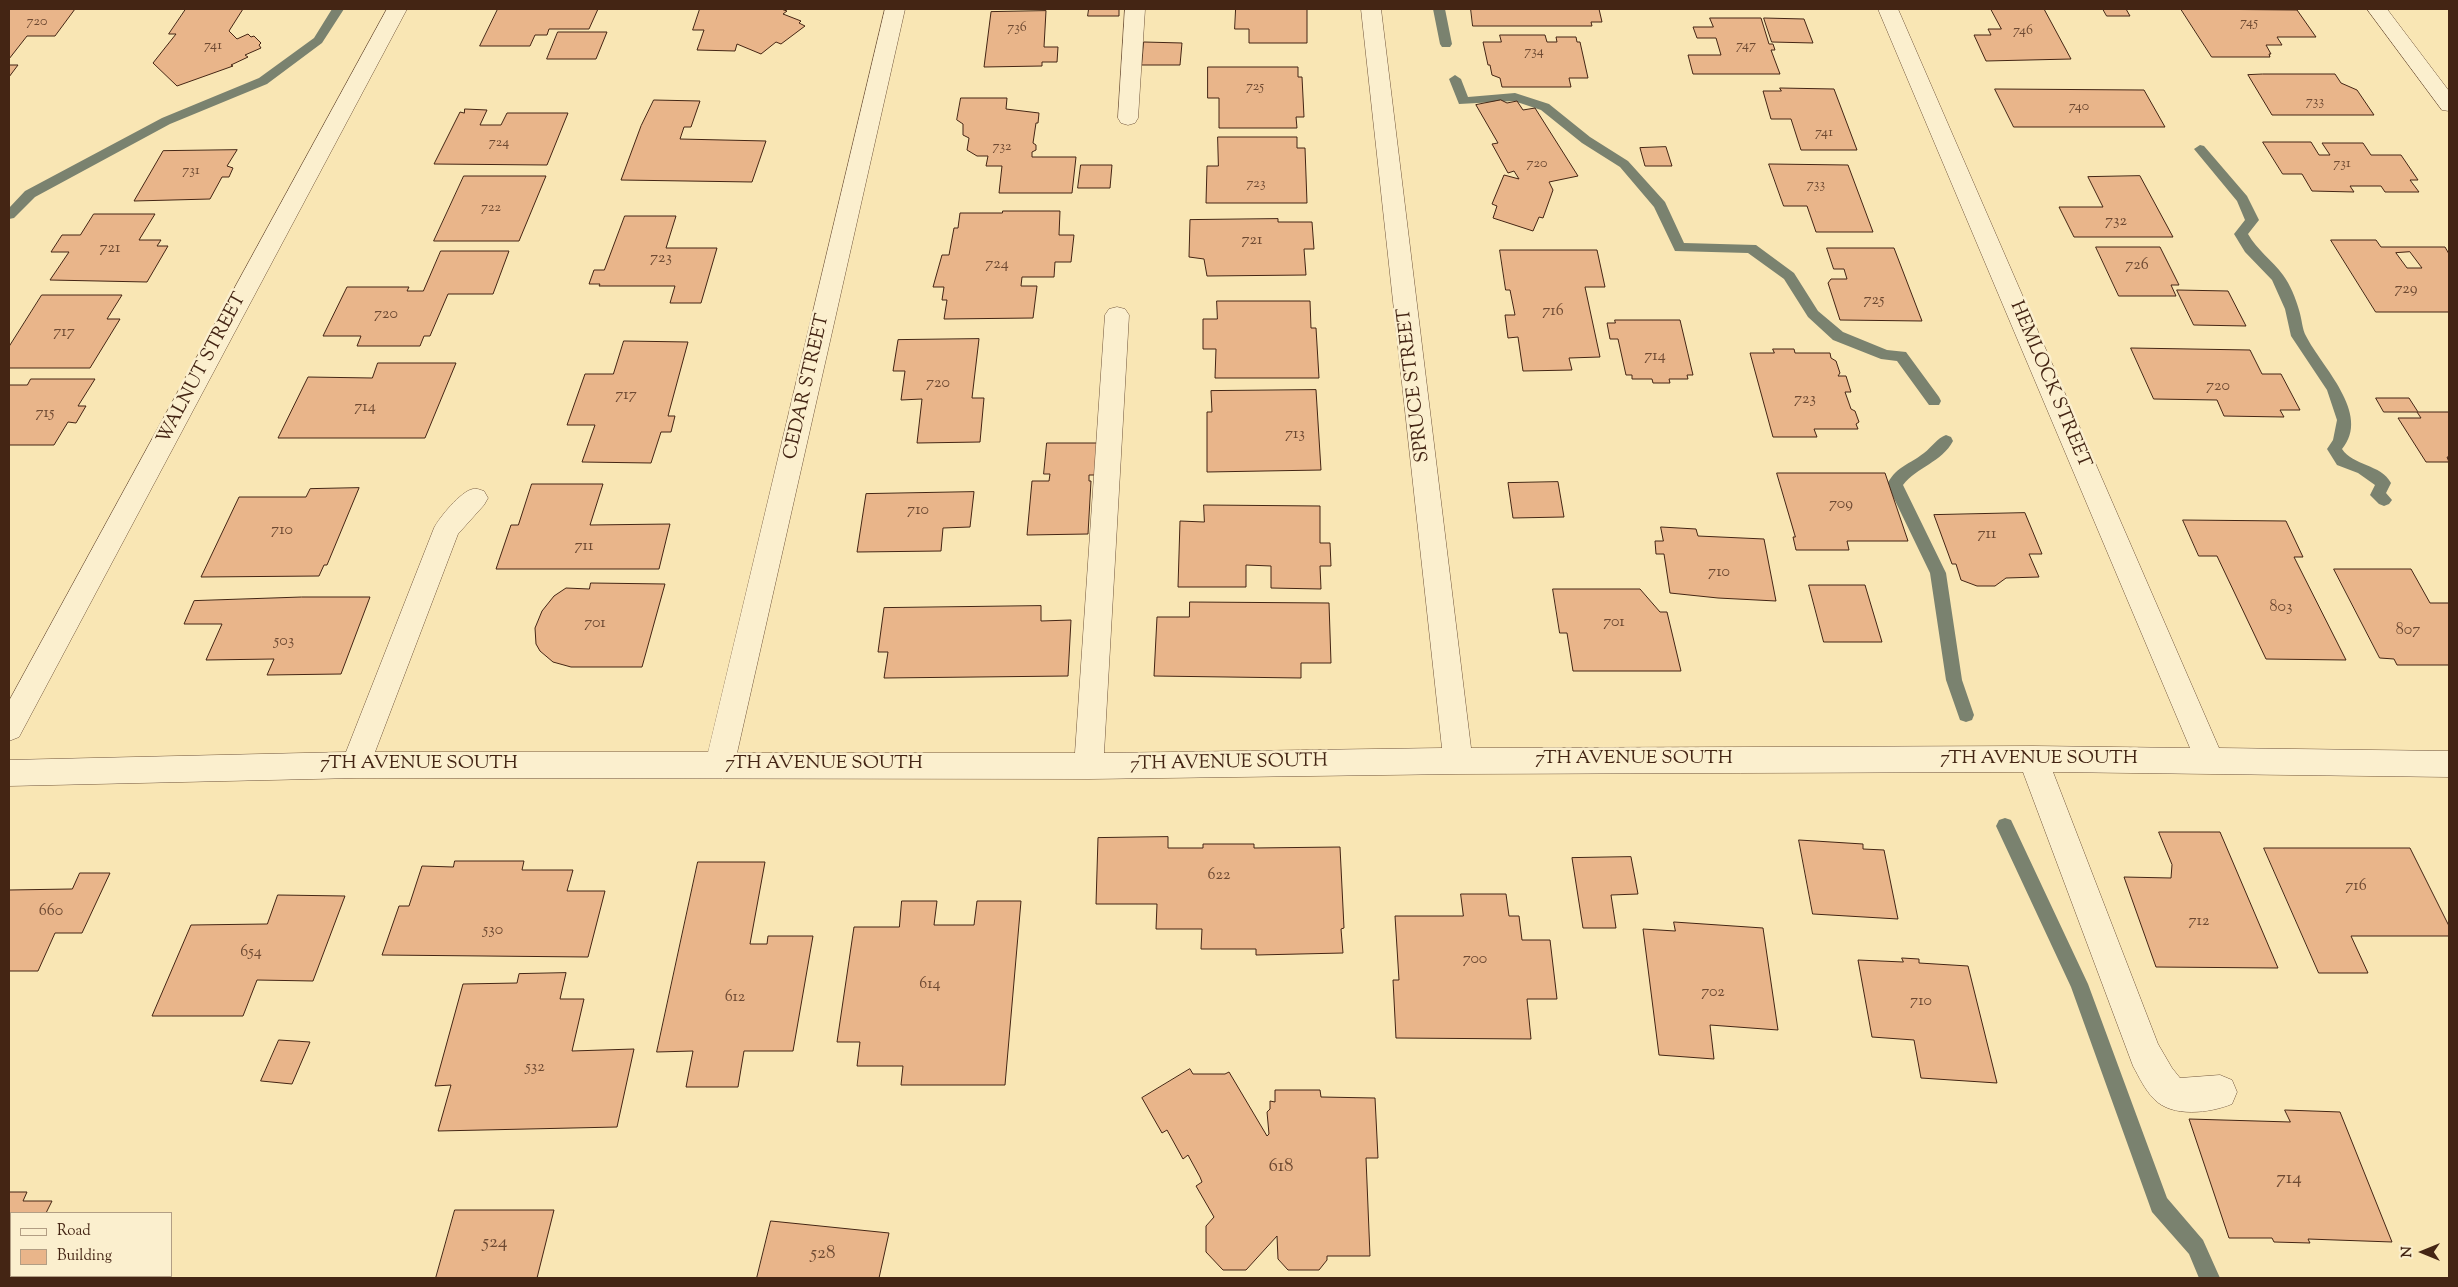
<!DOCTYPE html>
<style>
body{margin:0}
#map{position:relative;width:2458px;height:1287px;overflow:hidden;background:#f9e6b4;font-family:"Sorts Mill Goudy",serif}
canvas{display:block}
.frame{position:absolute;inset:0;border:10px solid #442514;pointer-events:none}
.legend{position:absolute;left:10px;top:1212px;width:162px;height:65px;box-sizing:border-box;background:#fbefce;border:1px solid #b29e84;margin:0;padding:6px 9px;list-style:none;font-size:15px;color:#442514}
.legend li{display:flex;align-items:center;gap:10px;height:25px}
.legend b{width:25px;border:1px solid #b29e84}
.north{position:absolute;left:2398px;top:1227px;width:50px;height:50px;-webkit-text-stroke:4px #fbefce;paint-order:stroke;rotate:270deg;font-size:14px;font-weight:700;line-height:20px;text-align:center;color:#442514}
.north::after{content:'';display:block;margin:auto;width:18px;height:22px;background:#442514;clip-path:polygon(50% 0,100% 100%,50% 72%,0 100%)}
</style>
<div id="map">
<canvas width="2458" height="1287"></canvas>
<div class="frame"></div>
<ul class="legend">
<li><b style="height:6px;background:#fbefce"></b>Road</li>
<li><b style="height:14px;background:#e9b58a"></b>Building</li>
</ul>
<div class="north">N</div>
</div>
<script>
const ctx = document.querySelector('canvas').getContext('2d');
ctx.lineJoin = 'round';
function paint(path, color) { ctx.fillStyle = color; ctx.fill(path, 'evenodd'); }
function stroke(path, color, width, dash) { ctx.strokeStyle = color; ctx.lineWidth = width; ctx.lineCap = dash ? 'butt' : 'round'; ctx.setLineDash(dash || []); ctx.stroke(path); }
function write(font, color, halo, rows, align = 'center') {
  ctx.font = font + ' "Sorts Mill Goudy",serif'; ctx.lineWidth = 5; ctx.setLineDash([]); ctx.textBaseline = 'middle'; ctx.strokeStyle = halo; ctx.fillStyle = color; for (const [text, x, y, turn = 0] of rows) {
    ctx.save(); ctx.translate(x, y); ctx.rotate((+turn || 0) * Math.PI / 180); ctx.textAlign = isNaN(turn) ? turn : align; if (halo) ctx.strokeText(text, 0, 0); ctx.fillText(text, 0, 0); ctx.restore();
  }
}
const stream = new Path2D(`
 M332,9H344L322,43L267,84L170,124L35,197L14,218L9,219V208L25,191L162,118L259,78L314,38Z
 M1433,9H1445L1452,44L1450,47H1442L1440,44Z
 M1455,75L1461,79L1468,97L1515,93L1549,104L1590,137L1628,161L1665,202L1684,243L1756,245L1794,273L1818,311L1843,332L1887,350L1906,352L1939,397L1941,401L1939,405H1929L1897,361L1881,359L1833,340L1808,317L1784,279L1748,253L1675,251L1654,207L1620,167L1582,143L1541,110L1514,101L1459,104L1449,79Z
 M2200,145L2204,146L2247,196L2259,220L2248,234C2257,250 2272,260 2283,275C2290,284 2296,299 2299,310C2302,319 2302,329 2306,336C2321,366 2372,414 2342,449C2353,466 2381,464 2391,483L2386,493L2392,500L2389,504L2384,506L2379,504L2370,495L2375,485L2358,473L2337,465L2327,449L2333,440L2337,420L2327,390L2291,336L2285,309L2272,280L2245,252L2234,234L2245,220L2237,201L2194,149Z
 M1946,435L1951,437L1953,441C1942,462 1917,467 1903,485L1946,573L1962,680L1974,715L1972,720L1966,722L1960,720L1946,680L1930,573L1887,484C1898,465 1909,465 1924,453C1932,447 1937,438 1946,435Z
 M2005,818L2011,820L2088,984L2167,1198L2203,1240L2220,1278H2199L2189,1254L2152,1212L2071,987L1996,826L1999,820Z`);
const building = new Path2D(`
 M9,9H75L55,36H27L9,59Z
 M186,9H243L229,31L237,39L248,34L251,37L254,36L261,43L259,45L261,48L245,55L248,57L231,65L233,66L177,86L153,63L176,34H169Z
 M498,9H598L589,29H549L547,35H535L530,46H480Z
 M700,9H781L787,11L783,14L801,21L799,23L805,26L781,44L776,42L761,54L737,44L735,51L697,50L704,30H693Z
 M1089,9H1119V16H1088Z
 M1236,9H1307V43H1249V29H1235Z
 M1471,9H1599L1602,22H1591L1592,26H1473Z
 M1991,9H2044L2071,59L1986,61L1974,35H1991L1988,29H2001Z
 M2103,9H2126L2130,16H2107Z
 M2181,9L2297,10L2316,37H2277L2282,45H2266L2271,54H2269L2270,57H2212Z
 M1046,11L1044,47H1058L1057,62H1042V66L984,67L991,12Z
 M1710,18H1761L1769,44H1773L1775,50H1771L1780,74H1693L1688,55H1721L1716,38H1697L1693,27H1713Z
 M1764,18L1804,19L1813,43L1772,42Z
 M558,32H607L596,59H547Z
 M1500,35H1545L1547,42H1557L1556,37H1576L1577,42H1580L1588,78H1569L1571,87H1502L1500,78L1492,75L1490,65H1488L1483,42H1501Z
 M1144,42L1182,43L1180,65H1142Z
 M9,65H18L9,77Z
 M1208,67H1298V77H1302L1304,117H1296L1297,128H1219V98H1208Z
 M2263,74H2335L2341,83L2357,90L2374,115H2272L2248,75Z
 M1780,88L1834,89L1857,150H1801L1791,119H1771L1763,91H1781Z
 M1995,89L2144,90L2165,127H2014Z
 M961,98H1007L1006,109L1039,113L1038,123H1036L1033,143L1036,145V150L1032,152V157H1076L1072,193H999L1002,166H986L988,156H977L967,150L969,138L963,135V124L957,120Z
 M654,100L700,101L691,127H684L680,139L766,141L752,182L621,180L641,126Z
 M1501,100L1507,103L1517,101L1523,110L1535,108L1578,176L1549,182L1553,190L1543,218L1539,217L1533,231L1493,218L1497,206L1492,204L1504,175L1519,179L1514,171L1508,173L1492,144L1498,143L1476,105Z
 M465,109L487,110L480,125H501L507,113H568L547,165L434,164L460,112L464,113Z
 M1218,137H1297V148H1305L1307,203H1206L1207,166H1218Z
 M2263,142H2311L2319,155H2330L2322,143H2363L2371,155H2401L2418,180H2410L2419,192H2385L2381,186H2350L2354,192L2312,191L2302,174H2283Z
 M1666,147L1672,166H1645L1640,148Z
 M237,150L227,166L233,168L229,177H222L210,199L134,201L163,151Z
 M1769,164L1848,165L1873,232H1816L1807,206H1784Z
 M1081,165H1112L1110,188H1078Z
 M464,176H546L519,241H434Z
 M2140,176L2173,237H2074L2059,207H2103L2088,177Z
 M1003,211H1060L1059,235H1074L1071,262H1055L1054,277H1022L1021,286H1037L1033,318L944,319L947,300H942L944,287H933L942,255H949L954,228H958L960,213H1002Z
 M94,214H155L139,240H161L157,246H168L147,282L50,280L69,252H51L62,235H80Z
 M625,216H676L666,248H717L701,303H670L675,286H599L600,284H589L594,270H604Z
 M1278,219V222H1312L1314,249H1304L1306,275L1207,276L1204,259L1189,257L1190,220Z
 M2331,240H2376L2381,247H2445L2449,254V312H2376ZM2410,252L2422,268H2407L2396,253Z
 M2096,247H2160L2179,285H2171L2176,296H2119Z
 M1827,248H1894L1922,321L1840,320L1828,283L1831,279H1847L1844,269H1834Z
 M1500,250H1597L1605,287H1585L1600,357L1569,358L1572,370L1523,371L1518,337L1508,338L1505,315H1515L1510,290H1506Z
 M441,251H509L493,294H448L430,336H424L420,346H357L361,336H323L347,287H409L407,291H423Z
 M2177,290L2228,291L2246,326L2194,325Z
 M42,295H122L107,319H120L90,368H9V347Z
 M1217,301H1310L1311,328H1316L1319,378H1215L1216,349H1203V319H1217Z
 M1615,320H1680L1693,375H1687L1688,379H1669L1670,383H1653L1652,379H1632V375H1626L1618,339H1610L1607,323H1615Z
 M979,339L972,398H984L980,442L917,443L922,399L901,400L905,371H893L898,340Z
 M624,341L688,342L668,416H675L671,432H661L651,463L582,462L595,425H567L585,374H613Z
 M2131,348L2250,350L2262,374H2281L2300,410H2280L2284,417L2224,416L2217,400L2154,399Z
 M1773,349H1794L1795,353H1830L1831,358L1836,361L1840,373L1838,376H1846L1851,392H1845L1851,409L1855,411L1859,422L1856,424L1858,429H1814L1817,437H1773L1750,353H1774Z
 M378,363H456L425,438H278L308,377L372,378Z
 M31,379H95L78,406H86L76,423L68,422L54,445H9V385H27Z
 M1316,390L1321,470L1207,472V412H1212L1211,391Z
 M2376,398H2409L2418,412H2449V457H2447L2449,462H2426L2398,418H2421L2417,412H2384Z
 M1047,443H1099L1097,475H1089V481H1091L1088,534L1027,535L1032,481H1049L1050,474H1044Z
 M1777,473H1885L1908,541H1847L1849,550H1796L1793,537H1795Z
 M1558,482L1564,517L1513,518L1508,483Z
 M532,484H603L590,525L670,524L659,569H496L511,525H518Z
 M359,488L327,565H324L319,576L201,577L239,497H306L310,489Z
 M974,492L970,527L943,528L941,551L857,552L866,494Z
 M1204,505L1320,506V543H1330L1331,566H1320L1321,589L1271,588V566L1246,565V587H1178L1180,521L1204,522Z
 M2025,513L2042,554H2029L2039,577L2006,578L1995,586H1977L1961,580L1956,564H1952L1934,515Z
 M2183,520L2286,521L2303,557H2294L2346,660L2266,659L2217,556H2199Z
 M1661,527L1696,529L1698,536L1764,539L1776,601L1718,598L1670,593L1664,554H1656L1655,541H1663Z
 M2334,569H2411L2430,603H2449V665H2397L2394,659L2380,658Z
 M591,583L665,584L642,667H571L553,662L540,651L536,644L535,628L542,611L554,596L566,588L589,589Z
 M1809,585H1865L1882,642H1824Z
 M1553,589H1640L1660,612H1667L1681,671H1573L1567,633H1560Z
 M302,597H370L341,674L267,675L274,659L206,660L222,624H184L194,601Z
 M1190,602L1329,603L1331,663H1301V678L1154,676L1157,617H1189Z
 M1041,606V621L1071,620L1068,676L884,678L888,652H878L884,608Z
 M2159,832H2220L2278,968L2156,967L2124,877L2171,878L2172,865Z
 M1168,837V848H1203V844H1254V848L1340,847L1344,928L1341,929L1343,953L1256,955V949H1201L1202,929H1156L1157,904H1096L1098,838Z
 M1799,840L1863,844V849L1884,850L1898,919L1813,914Z
 M2264,848H2410L2449,926V936H2351L2368,973H2319Z
 M1631,857L1638,894L1611,895L1616,928H1583L1572,858Z
 M455,861H524L522,870H573L567,891H605L588,957L382,955L399,906H409L422,866L453,867Z
 M698,862H765L750,944H767L768,936H813L793,1051H744L738,1087H686L693,1051L657,1052Z
 M80,873H110L82,933H55L38,971H9V890L72,889Z
 M1461,894H1506L1509,916H1519L1522,940H1550L1557,999H1527L1531,1039L1396,1038L1393,980H1399L1395,916H1463Z
 M278,895L345,896L313,981L257,980L243,1016H152L191,925L267,924Z
 M902,901H937L934,925H974L977,901H1021L1005,1085H901L903,1066H857L860,1042H837L854,927H899Z
 M1674,922L1763,928L1778,1030L1710,1025L1714,1059L1659,1055L1643,929L1675,931Z
 M1902,958L1919,959V963L1968,966L1997,1083L1921,1078L1914,1040L1872,1037L1858,960L1903,962Z
 M566,973L560,999H584L572,1051L634,1049L617,1127L438,1131L451,1085L435,1086L463,984L517,983L519,974Z
 M279,1040L310,1042L292,1084L261,1081Z
 M1190,1069L1193,1074H1225L1229,1072L1267,1136L1269,1134L1267,1112L1270,1109V1101L1275,1102V1090H1320L1321,1097L1375,1098L1378,1158H1366L1370,1256H1327V1260L1319,1270H1288L1278,1259L1277,1236L1246,1270H1223L1206,1252V1226L1214,1217L1196,1186L1202,1182L1200,1177L1188,1155L1183,1159L1167,1130L1162,1133L1142,1098Z
 M2285,1110L2340,1112L2392,1242L2308,1239L2310,1243L2274,1242L2272,1238H2229L2189,1119L2290,1122Z
 M9,1192H27L23,1201H52L46,1213H11V1256H9Z
 M455,1210H554L537,1278H436Z
 M771,1221L889,1233L879,1278H757Z`);
const minor = new Path2D(`
 M387,9H407L19,737L9,741V701Z
 M885,9H905L737,753H1075L1105,315L1109,309L1117,307L1125,309L1129,315L1104,753L1442,748L1361,9H1381L1471,748L2033,746L2190,748L1878,9H1898L2219,748L2449,751V777L2053,772L2158,1044L2172,1068L2180,1078L2220,1075L2232,1080L2237,1092L2232,1104C2210,1113 2172,1118 2154,1099C2145,1090 2139,1077 2133,1066L2023,772L1458,774L1089,779L356,778L9,786V760L346,752L434,528C439,518 461,491 473,489C477,488 480,490 484,491L488,498L484,505L458,534L375,752H708Z
 M1125,9H1145L1138,118L1135,123L1128,125L1121,123L1118,118Z
 M2367,9H2387L2449,91V111L2442,110Z`);
const farNumbernames = [
 ["720",37,23],
 ["745",2249,24],
 ["736",1017,29],
 ["746",2023,32],
 ["741",213,47],
 ["747",1746,47],
 ["734",1534,53],
 ["725",1255,88],
 ["733",2315,103],
 ["740",2079,108],
 ["741",1824,134],
 ["724",499,144],
 ["732",1002,148],
 ["720",1537,165],
 ["731",2342,165],
 ["731",191,172],
 ["723",1256,185],
 ["733",1816,186],
 ["722",491,209]
];
const numberNames = [
 ["732",2116,222],
 ["721",1252,241],
 ["721",110,249],
 ["723",661,259],
 ["724",997,265],
 ["726",2137,266],
 ["729",2406,290],
 ["725",1874,301],
 ["716",1553,312],
 ["720",386,315],
 ["717",64,333],
 ["714",1655,357],
 ["720",938,384],
 ["720",2218,387],
 ["717",626,396],
 ["723",1805,400],
 ["714",365,408],
 ["715",45,414],
 ["713",1295,435],
 ["709",1841,505],
 ["710",918,511],
 ["710",282,531],
 ["711",1987,535],
 ["711",584,547],
 ["710",1719,573],
 ["803",2281,608],
 ["701",1614,623],
 ["701",595,624],
 ["807",2408,631],
 ["503",284,642],
 ["622",1219,876],
 ["716",2356,887],
 ["660",51,912],
 ["712",2199,922],
 ["530",493,931],
 ["654",251,953],
 ["700",1475,960],
 ["614",930,985],
 ["702",1713,993],
 ["612",735,998],
 ["710",1921,1002],
 ["532",535,1068]
];
const streetNames = [
 ["WALNUT STREET",203,369,-62],
 ["SPRUCE STREET",1415,385,-97],
 ["HEMLOCK STREET",2049,385,67],
 ["CEDAR STREET",808,387,-77],
 ["7TH AVENUE SOUTH",1634,760],
 ["7TH AVENUE SOUTH",2039,760],
 ["7TH AVENUE SOUTH",1229,764,-1],
 ["7TH AVENUE SOUTH",419,765],
 ["7TH AVENUE SOUTH",824,765]
];
const nearNumbernames = [
 ["618",1281,1168],
 ["714",2289,1180],
 ["524",495,1244],
 ["528",823,1255]
];
paint(stream, '#7a826f');
paint(building, '#e9b58a');
stroke(building, '#442514', 1);
stroke(minor, '#71553c', 1);
paint(minor, '#fbefce');
write('14px', '#6d4932', null, farNumbernames);
write('16px', '#6d4932', null, numberNames);
write('19px', '#442514', '#fbefce', streetNames);
write('19px', '#6d4932', null, nearNumbernames);
</script>
